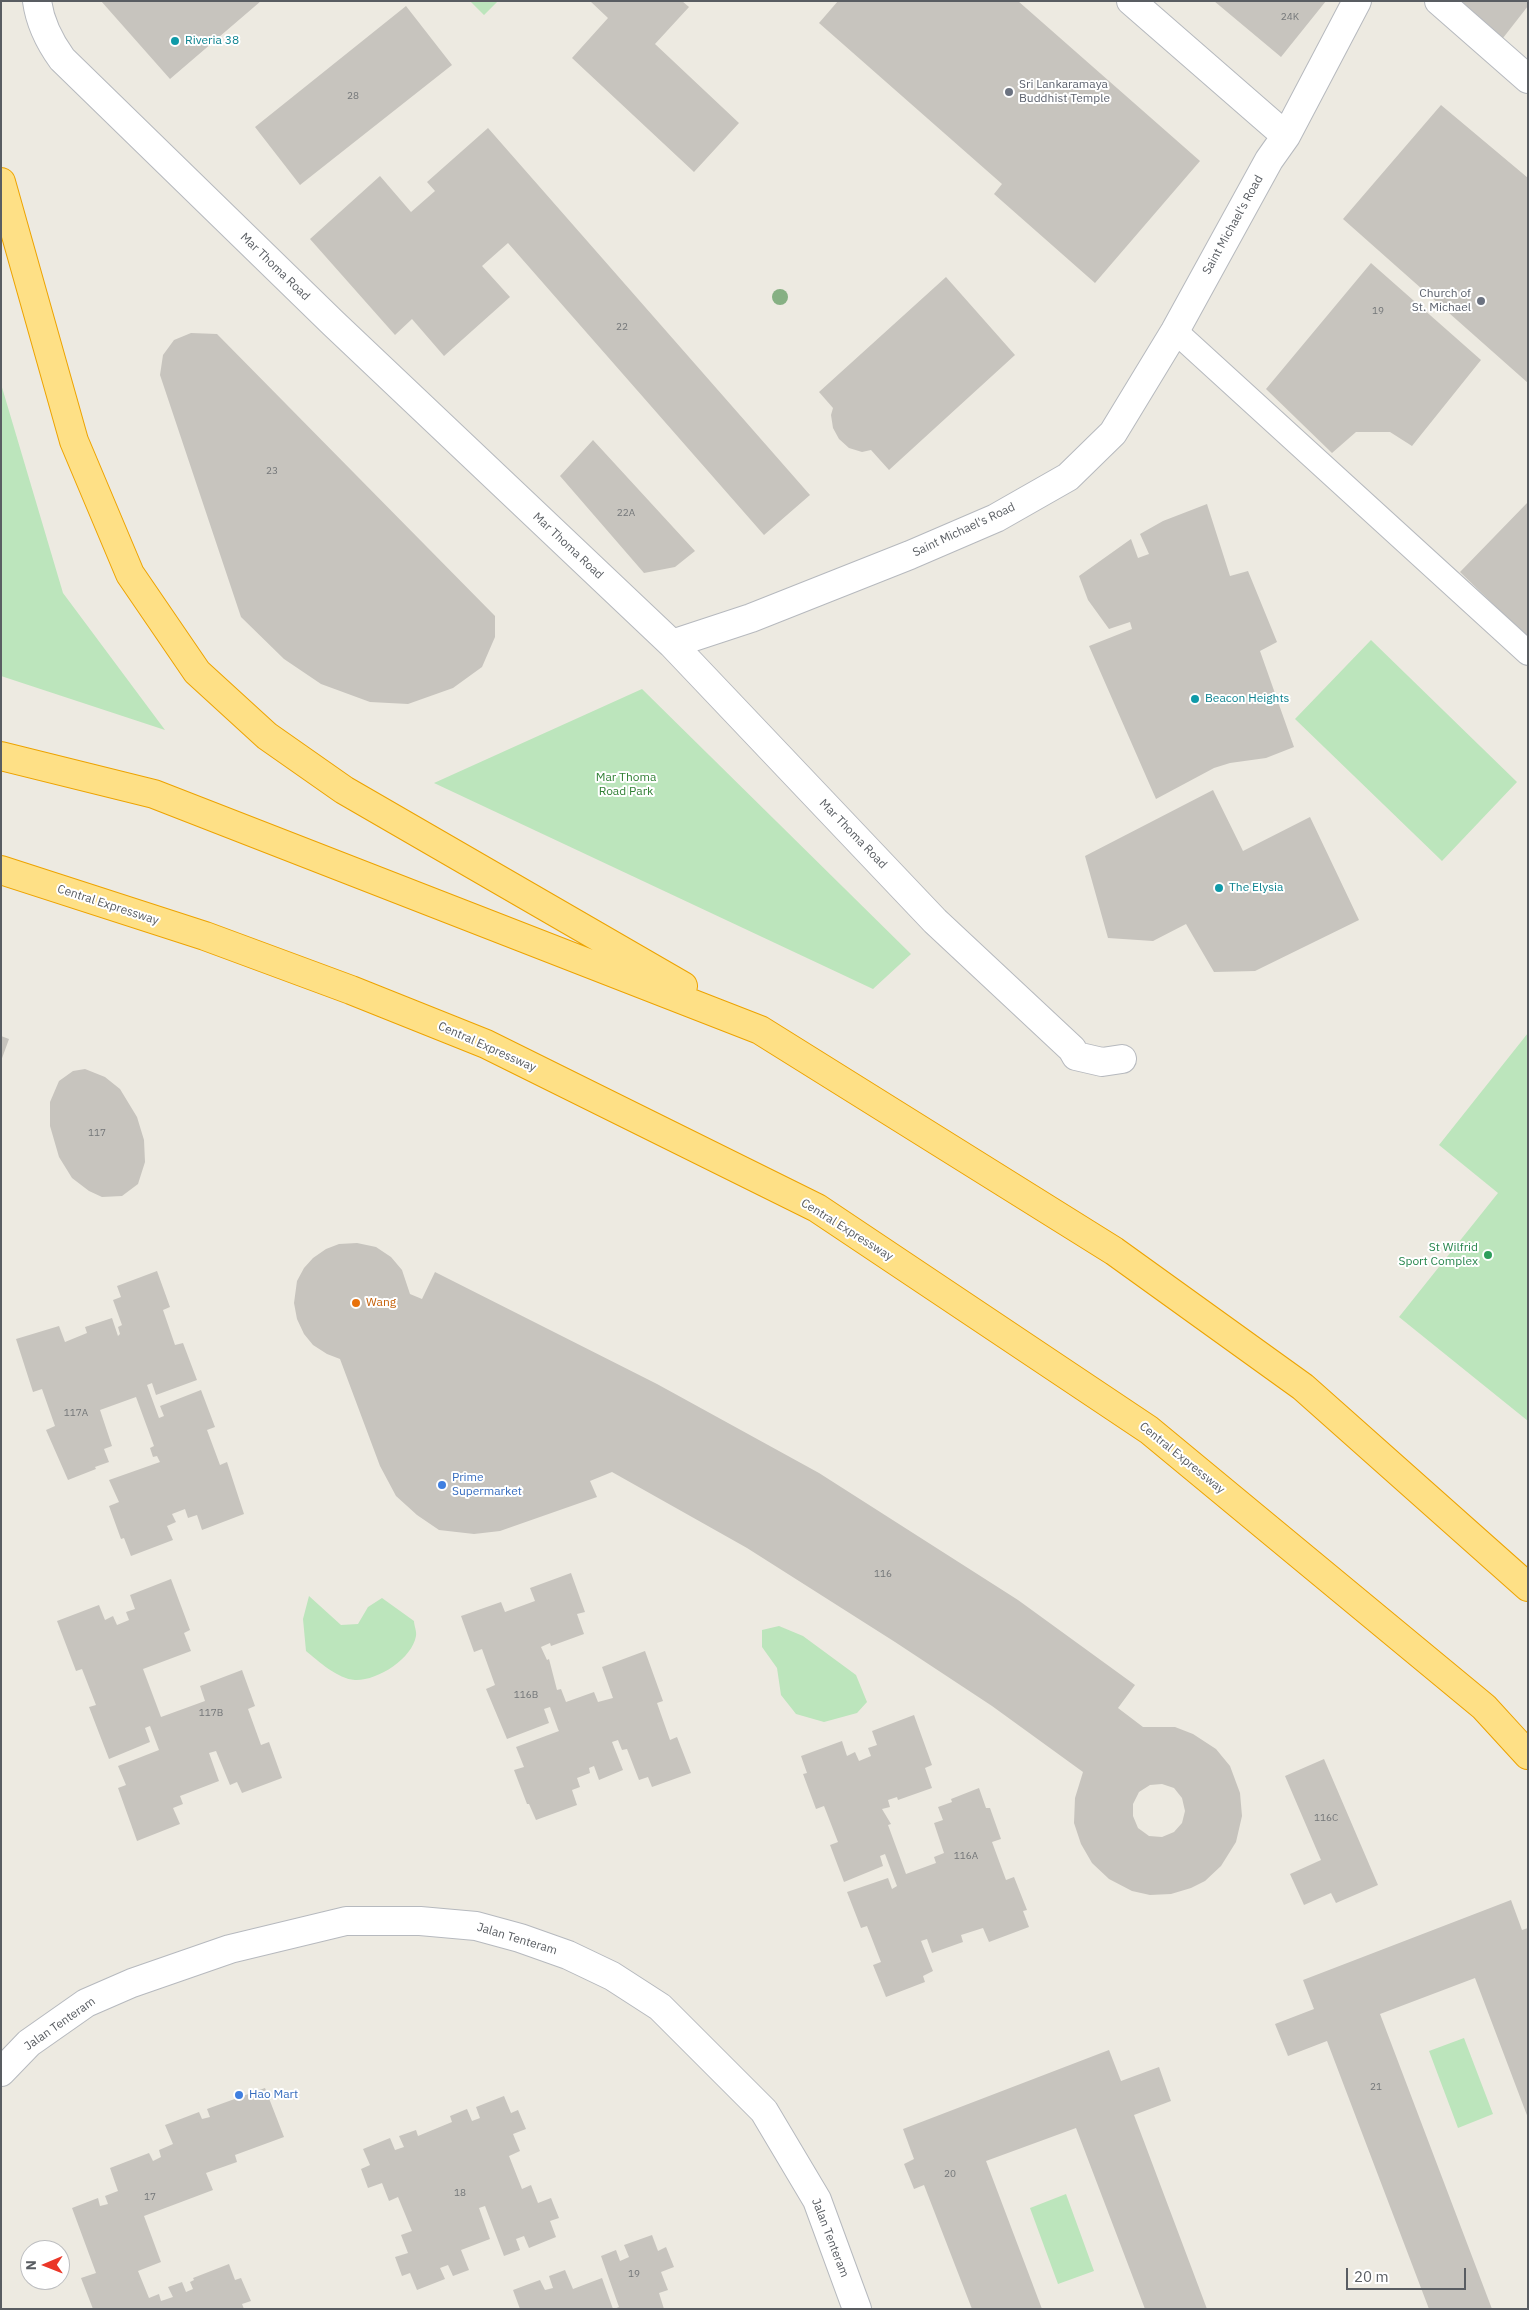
<!DOCTYPE html>
<style>
body{margin:0}
#map{position:relative;width:1529px;height:2310px;overflow:hidden;background:#edeae1;font-family:"IBM Plex Sans",sans-serif}
canvas{display:block}
.frame{position:absolute;inset:0;border:2px solid #595d62;pointer-events:none}
.north{position:absolute;left:20px;top:2240px;width:50px;height:50px;box-sizing:border-box;background:#fff;border:1px solid #bdbec0;border-radius:50%;rotate:269deg;font-size:14px;font-weight:700;line-height:20px;text-align:center;color:#595d62}
.north::after{content:'';display:block;margin:auto;width:18px;height:22px;background:#eb3728;clip-path:polygon(50% 0,100% 100%,50% 72%,0 100%)}
.scale{position:absolute;left:1346px;top:2268px;width:120px;height:22px;box-sizing:border-box;border:2px solid #595d62;border-top:0;padding-left:6px;font-size:15px;line-height:18px;white-space:nowrap;color:#595d62;-webkit-text-stroke:4px #fff;paint-order:stroke}
</style>
<div id="map">
<canvas width="1529" height="2310"></canvas>
<div class="frame"></div>
<div class="north">N</div>
<div class="scale">20 m</div>
</div>
<script>
const ctx = document.querySelector('canvas').getContext('2d');
ctx.lineJoin = 'round';
function paint(path, color) { ctx.fillStyle = color; ctx.fill(path, 'evenodd'); }
function stroke(path, color, width, dash) { ctx.strokeStyle = color; ctx.lineWidth = width; ctx.lineCap = dash ? 'butt' : 'round'; ctx.setLineDash(dash || []); ctx.stroke(path); }
function write(font, color, halo, rows, align = 'center') {
  ctx.font = font + ' "IBM Plex Sans",sans-serif'; ctx.lineWidth = 4; ctx.setLineDash([]); ctx.textBaseline = 'middle'; ctx.strokeStyle = halo; ctx.fillStyle = color; for (const [text, x, y, turn = 0] of rows) {
    ctx.save(); ctx.translate(x, y); ctx.rotate((+turn || 0) * Math.PI / 180); ctx.textAlign = isNaN(turn) ? turn : align; if (halo) ctx.strokeText(text, 0, 0); ctx.fillText(text, 0, 0); ctx.restore();
  }
}
const green = new Path2D(`
 M470,1H498L484,15Z
 M1,384L63,593L165,730L1,676Z
 M1371,640L1517,782L1442,861L1295,719Z
 M642,689L911,954L873,989L434,783Z
 M1528,1033V1421L1399,1317L1498,1193L1439,1145Z
 M309,1596L341,1625L358,1624L368,1607L382,1598L414,1621C414,1625 417,1632 416,1636C412,1659 377,1681 355,1680C338,1679 318,1661 306,1651L303,1619Z
 M779,1626L803,1636L856,1675L867,1702L857,1713L824,1722L796,1714L781,1695L777,1668L762,1647V1630Z
 M1464,2038L1493,2114L1458,2128L1429,2051Z
 M1066,2194L1094,2271L1058,2284L1030,2208Z`);
const building = new Path2D(`
 M101,1H261L170,79Z
 M590,1H682L689,7L655,44L739,123L694,172L572,58L608,18Z
 M838,1H1018L1200,161L1095,283L994,194L1002,184L819,23Z
 M1214,1H1326L1281,57Z
 M1458,1H1528V6L1503,38Z
 M406,6L452,65L300,185L255,127Z
 M1441,105L1528,178V383L1343,219Z
 M488,128L810,495L764,535L508,243L482,266L510,297L444,356L412,319L395,335L310,239L380,176L411,212L435,191L427,182Z
 M1371,263L1481,360L1412,446L1390,432H1356L1332,453L1266,389Z
 M946,277L1015,355L889,470L871,450L862,452L849,448L839,439L833,428L831,415L833,408L819,392Z
 M191,333L217,334L495,616V637L482,667L453,688L408,704L370,702L321,684L284,659L241,617L160,375L163,355L174,340Z
 M593,440L695,551L675,567L644,573L560,476Z
 M1528,502V638L1460,572Z
 M1207,504L1230,576L1248,571L1277,642L1260,651L1294,747L1266,758L1230,763L1214,768L1156,799L1089,646L1132,629L1130,622L1109,629L1088,600L1079,576L1131,539L1138,558L1149,554L1140,534L1163,521Z
 M1213,790L1243,851L1310,817L1359,920L1255,971L1214,972L1186,924L1153,941L1108,938L1085,856Z
 M1,1036L9,1039L1,1061Z
 M85,1069L105,1077L120,1089L137,1117L144,1140L145,1162L138,1184L122,1196L102,1197L89,1191L72,1178L59,1157L50,1126V1102L59,1081L73,1071Z
 M357,1243L376,1247L391,1257L402,1270L410,1294L422,1299L435,1272L657,1384L819,1473L1018,1600L1135,1685L1118,1708L1143,1727H1175L1193,1734L1216,1749L1230,1766L1240,1793L1242,1816L1236,1842L1221,1866L1205,1881L1191,1888L1171,1894L1150,1895L1132,1891L1109,1879L1092,1863L1081,1844L1074,1823L1075,1798L1083,1772L992,1706L895,1642L747,1548L612,1472L590,1481L597,1497L500,1531L474,1534L439,1530L417,1515L396,1496L380,1466L340,1359L327,1354L313,1345L304,1334L297,1319L294,1303L297,1281L304,1268L313,1258L326,1249L339,1244ZM1162,1784L1174,1788L1182,1798L1185,1811L1182,1823L1174,1832L1162,1837L1149,1836L1138,1828L1133,1816V1804L1139,1792L1150,1785Z
 M157,1271L170,1307L163,1310L175,1345L183,1343L197,1380L156,1395L152,1383L147,1385L159,1418L164,1416L160,1406L201,1390L215,1427L207,1430L220,1465L227,1462L244,1514L202,1530L197,1515L188,1518L185,1509L172,1514L176,1522L167,1526L173,1540L131,1556L124,1538L121,1539L109,1506L119,1502L109,1480L160,1462L157,1456L153,1457L150,1448L154,1446L136,1397L100,1410L112,1446L104,1449L109,1462L95,1467L96,1469L68,1480L46,1430L55,1426L42,1389L33,1392L16,1339L59,1326L65,1342L87,1333L85,1327L112,1318L118,1336L120,1334L118,1327L122,1325L113,1300L121,1297L117,1286Z
 M571,1573L585,1612L577,1614L584,1634L551,1646L550,1643L541,1647L547,1660L549,1659L557,1690L561,1689L566,1702L594,1692L598,1702L613,1698L602,1667L645,1651L663,1701L657,1703L670,1740L677,1737L691,1773L652,1787L648,1777L639,1780L627,1749L622,1750L618,1740L612,1742L623,1770L599,1780L594,1766L589,1768L590,1773L577,1778L580,1787L572,1790L577,1805L536,1820L529,1804H527L514,1770L524,1767L516,1747L559,1731L558,1729L550,1707L544,1709L549,1723L507,1739L486,1689L495,1685L482,1649L474,1652L461,1616L501,1602L505,1612L535,1601L530,1588Z
 M171,1579L190,1630L184,1633L191,1651L143,1669L161,1717L205,1701L200,1686L242,1670L255,1706L248,1709L261,1745L269,1742L282,1778L242,1793L237,1782L230,1785L216,1751L209,1753L219,1781L180,1796L183,1804L173,1808L180,1824L137,1841L118,1788L126,1785L118,1766L159,1750L150,1726L145,1728L150,1742L109,1759L89,1707L96,1705L82,1669L76,1671L57,1621L99,1605L105,1620L113,1616L117,1625L129,1620L126,1612L135,1609L130,1595Z
 M914,1715L932,1765L925,1768L932,1788L898,1800L897,1797L888,1800L890,1807L882,1809L891,1824L888,1825L906,1874L936,1863L934,1857L944,1853L934,1823L943,1820L938,1807L952,1802L951,1799L979,1788L986,1808H990L1001,1839L992,1842L1006,1880L1014,1877L1027,1910L1023,1911L1029,1927L989,1942L983,1928L961,1935L963,1942L932,1953L927,1939L921,1941L933,1971L923,1976L925,1982L886,1997L873,1965L881,1962L867,1926L861,1928L847,1892L888,1878L892,1889L897,1886L885,1854L880,1856L883,1866L844,1882L830,1845L838,1842L824,1806L816,1809L803,1774L807,1773L801,1756L842,1741L847,1756L855,1752L859,1761L871,1756L868,1748L877,1745L872,1731Z
 M1324,1759L1378,1885L1336,1903L1331,1893L1304,1905L1290,1874L1321,1860L1285,1776Z
 M1511,1900L1522,1930L1528,1928V2118L1475,1978L1380,2014L1492,2309H1429L1327,2041L1288,2056L1275,2024L1314,2009L1303,1980Z
 M1109,2050L1121,2081L1159,2067L1171,2101L1134,2115L1207,2309H1145L1076,2128L986,2161L1042,2309H972L924,2185L914,2189L904,2164L914,2159L903,2129Z
 M265,2088L284,2137L235,2155L237,2162L206,2173L213,2190L144,2216L161,2262L138,2271L149,2298L159,2294L161,2301L173,2297L168,2287L182,2282L186,2292L193,2289L190,2282L194,2280L193,2278L229,2264L235,2280L241,2278L251,2301L242,2304L244,2309H93L81,2278L96,2273L72,2208L98,2198L100,2206L108,2204L105,2196L118,2191L110,2168L149,2153L153,2161L161,2157L159,2150L173,2144L165,2125L199,2112L202,2119L210,2117L207,2109Z
 M504,2096L511,2113L518,2110L526,2129L513,2134L520,2151L509,2156L522,2189L531,2185L538,2203L551,2198L559,2218L550,2221L556,2237L529,2248L524,2236L516,2239L520,2250L504,2256L485,2206L479,2208L490,2239L461,2250L469,2270L453,2276L448,2265L440,2268L445,2279L417,2290L410,2273L402,2276L395,2257L408,2253L401,2235L412,2231L398,2197L389,2201L382,2183L368,2188L361,2169L370,2165L363,2149L390,2138L395,2150L404,2147L399,2136L416,2130L418,2136L452,2122L450,2116L467,2109L472,2121L480,2118L476,2107Z
 M652,2235L658,2251L666,2247L674,2267L661,2272L668,2290L659,2293L664,2309H614L619,2307L601,2256L616,2250L620,2261L629,2257L624,2245Z
 M565,2270L573,2289L602,2278L613,2309H520L513,2290L540,2280L545,2290L553,2288L549,2276Z`);
const service = new Path2D(`
 M1175,331L1528,653`);
const minor = new Path2D(`
 M37,1C40,23 49,41 62,59L333,323L672,644L935,921L1072,1049L1076,1056L1102,1062L1122,1059
 M1131,1L1286,136
 M1439,1L1528,79
 M672,644L751,618L910,555L996,518L1068,477L1113,433L1175,331L1269,160L1286,136L1357,1
 M1,2072L29,2043L86,2003L132,1983L230,1949L346,1921H420L476,1926L520,1938L568,1955L612,1976L660,2007L764,2111L817,2200L857,2309`);
const motorway = new Path2D(`
 M1,182L74,441L130,574L197,672L267,736L344,790L683,986
 M1,756L154,794L760,1030L1114,1251L1303,1387L1528,1587
 M1,870L205,936L351,990L486,1044L817,1208L1149,1430L1484,1707L1528,1755`);
const trees = [
 [780,297]
];
const markers = [
 [175,41,5,"#0f9aa8"],
 [1009,92,5,"#6b7280"],
 [1481,301,5,"#6b7280"],
 [1195,699,5,"#0f9aa8"],
 [1219,888,5,"#0f9aa8"],
 [1488,1255,5,"#2e9e5b"],
 [356,1303,5,"#e8710a"],
 [442,1485,5,"#3f7fe0"],
 [239,2095,5,"#3f7fe0"]
];
const numberNames = [
 ["24K",1290,17],
 ["28",353,96],
 ["19",1378,311],
 ["22",622,327],
 ["23",272,471],
 ["22A",626,513],
 ["117",97,1133],
 ["117A",76,1413],
 ["116",883,1574],
 ["116B",526,1695],
 ["117B",211,1713],
 ["116C",1326,1818],
 ["116A",966,1856],
 ["21",1376,2087],
 ["20",950,2174],
 ["18",460,2193],
 ["17",150,2197],
 ["19",634,2274]
];
const cultureNames = [
 ["Riveria 38",185,41],
 ["Beacon Heights",1205,699],
 ["The Elysia",1229,888]
];
const worshipNames = [
 ["Sri Lankaramaya",1019,85],
 ["Buddhist Temple",1019,99],
 ["Church of",1471,294,"right"],
 ["St. Michael",1471,308,"right"]
];
const streetNames = [
 ["Saint Michael's Road",1233,225,-61],
 ["Mar Thoma Road",275,267,44],
 ["Saint Michael's Road",964,530,-25],
 ["Mar Thoma Road",568,546,43],
 ["Mar Thoma Road",853,834,46],
 ["Central Expressway",108,905,18],
 ["Central Expressway",487,1047,24],
 ["Central Expressway",847,1230,32],
 ["Central Expressway",1182,1458,39],
 ["Jalan Tenteram",517,1939,17],
 ["Jalan Tenteram",60,2024,-35],
 ["Jalan Tenteram",830,2238,69]
];
const parkNames = [
 ["Mar Thoma",626,778],
 ["Road Park",626,792]
];
const leisureNames = [
 ["St Wilfrid",1478,1248],
 ["Sport Complex",1478,1262]
];
const foodNames = [
 ["Wang",366,1303]
];
const shopNames = [
 ["Prime",452,1478],
 ["Supermarket",452,1492],
 ["Hao Mart",249,2095]
];
paint(green, '#bce5bc');
paint(building, '#c7c4be');
stroke(service, '#b6b9be', 26);
stroke(minor, '#b6b9be', 30);
stroke(motorway, '#eda300', 30);
stroke(service, '#fff', 24);
stroke(minor, '#fff', 28);
stroke(motorway, '#fee086', 28);
ctx.fillStyle = '#86b083';
for (const [x, y] of trees) { ctx.beginPath(); ctx.arc(x, y, 8, 0, 2 * Math.PI); ctx.fill(); }
for (const [x, y, r, color] of markers) { const dot = new Path2D(); dot.arc(x, y, r, 0, 2 * Math.PI); ctx.fillStyle = color; ctx.fill(dot); stroke(dot, '#fff', 2); }
write('10px', '#747779', null, numberNames);
write('12px', '#0d838f', '#fff', cultureNames, 'left');
write('12px', '#5b616d', '#fff', worshipNames, 'left');
write('12px', '#595d62', '#fff', streetNames);
write('12px', '#328136', '#fff', parkNames);
write('12px', '#27864d', '#fff', leisureNames, 'right');
write('12px', '#c56008', '#fff', foodNames, 'left');
write('12px', '#366cbe', '#fff', shopNames, 'left');
</script>
